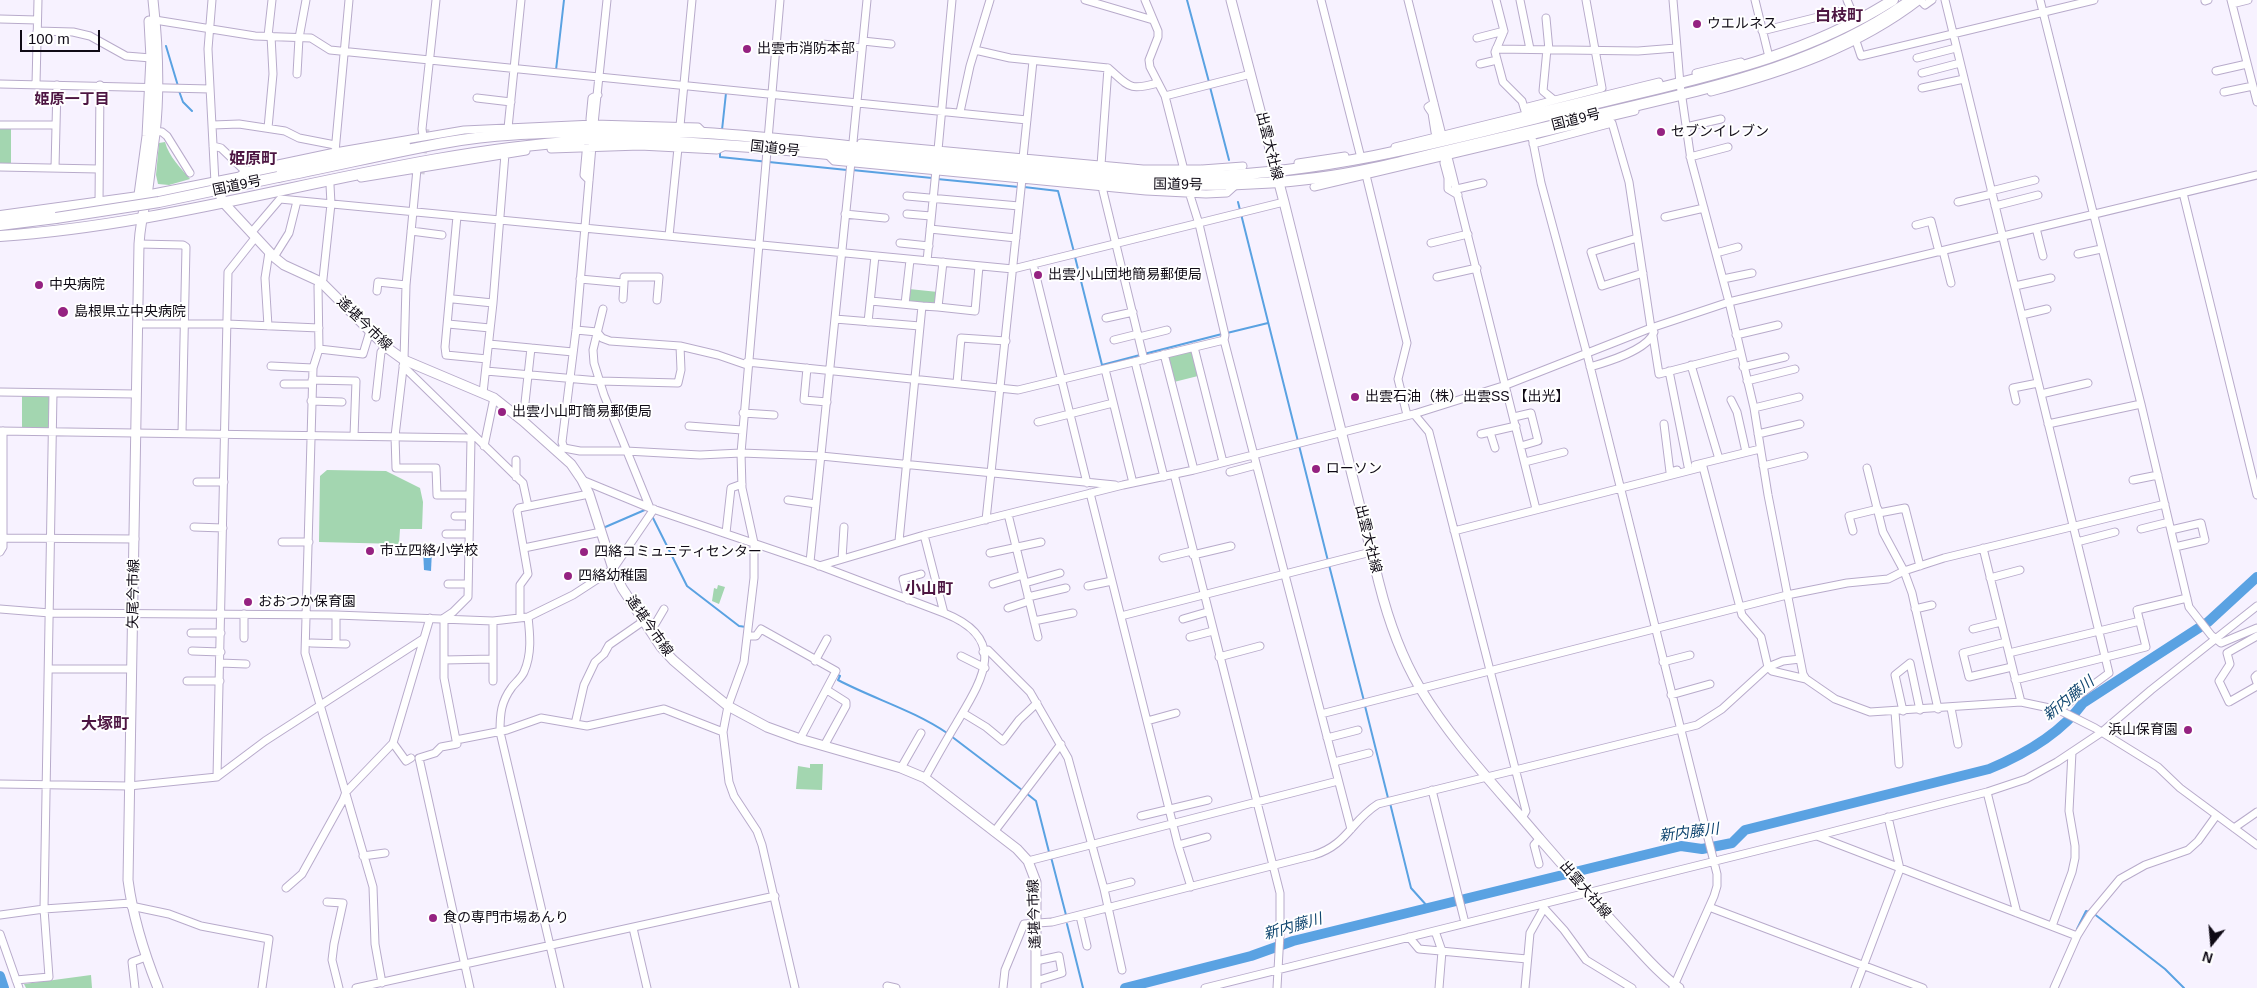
<!DOCTYPE html>
<meta charset="utf-8">
<style>
body{margin:0}
#map{position:relative;width:2257px;height:988px;overflow:hidden;background:#f7f2ff;font-family:Arial,sans-serif}
canvas{display:block}
.north{position:absolute;left:2187px;top:918px;width:50px;height:50px;-webkit-text-stroke:4px #fff;paint-order:stroke;rotate:197deg;font-size:14px;font-weight:700;line-height:20px;text-align:center;color:#0f0a15}
.north::after{content:'';display:block;margin:auto;width:18px;height:22px;background:#0f0a15;clip-path:polygon(50% 0,100% 100%,50% 72%,0 100%)}
.scale{position:absolute;left:20px;top:30px;width:80px;height:22px;box-sizing:border-box;border:2px solid #0f0a15;border-top:0;padding-left:6px;font-size:15px;line-height:18px;white-space:nowrap;color:#0f0a15;-webkit-text-stroke:4px #fff;paint-order:stroke}
</style>
<div id="map">
<canvas width="2257" height="988"></canvas>
<div class="north">N</div>
<div class="scale">100 m</div>
</div>
<script>
const ctx = document.querySelector('canvas').getContext('2d');
ctx.lineJoin = 'round';
function paint(path, color) { ctx.fillStyle = color; ctx.fill(path, 'evenodd'); }
function stroke(path, color, width, dash) { ctx.strokeStyle = color; ctx.lineWidth = width; ctx.lineCap = dash ? 'butt' : 'round'; ctx.setLineDash(dash || []); ctx.stroke(path); }
function write(font, color, halo, rows, align = 'center') {
  ctx.font = font + ' Arial,"Noto Sans JP",sans-serif'; ctx.lineWidth = 4; ctx.setLineDash([]); ctx.textBaseline = 'middle'; ctx.strokeStyle = halo; ctx.fillStyle = color; for (const [text, x, y, turn = 0] of rows) {
    ctx.save(); ctx.translate(x, y); ctx.rotate((+turn || 0) * Math.PI / 180); ctx.textAlign = isNaN(turn) ? turn : align; if (halo) ctx.strokeText(text, 0, 0); ctx.fillText(text, 0, 0); ctx.restore();
  }
}
const green = new Path2D(`
 M0,126L11,127V165H0Z
 M165,142C169,157 181,168 190,179L169,185L158,184L156,175L159,143Z
 M909,289L938,292L937,305L908,302Z
 M1190,350L1193,352L1198,376L1174,382L1168,356Z
 M22,396L49,397L50,428H22Z
 M327,470L386,471L420,488L423,502L422,529H400L399,544L319,542L320,476Z
 M718,585L725,587L719,604L712,601L714,588L717,589Z
 M810,764H823L822,790L796,789L798,766L810,768Z
 M91,975L92,988H26L24,984Z`);
const water = new Path2D(`
 M423,550H432L431,571L424,570Z`);
const stream = new Path2D(`
 M1187,0L1209,82
 M166,46L178,86
 M556,70L564,0
 M1210,87L1229,160
 M179,91L183,102L192,111
 M722,130L726,93
 M720,150V157L847,170
 M852,170L932,178
 M937,179L1019,187
 M1024,187L1058,191L1074,252
 M1238,202L1328,561
 M1075,257L1102,365L1140,355
 M310,272L319,277
 M1227,333L1268,323
 M1144,354L1222,334
 M552,442L560,448
 M652,516L687,586L739,626L746,627
 M603,528L647,509
 M1329,565L1364,701
 M836,674L840,676L838,680C874,699 913,710 947,733
 M1365,706L1388,798
 M951,736L1022,790
 M1026,793L1036,801L1049,852
 M1390,803L1411,888L1428,907
 M1051,857L1066,915
 M2093,913L2165,969L2184,988
 M1067,924L1083,988
 M2077,929L2086,911L2089,912`);
const river = new Path2D(`
 M0,976L4,988
 M1125,988L1251,956L1293,941L1681,846L1702,849L1732,843L1745,830L1989,769C2023,755 2061,733 2083,703L2208,622L2257,577`);
const minorTunnel = new Path2D(`
 M421,174L426,129`);
const minor = new Path2D(`
 M212,0L208,49L215,183
 M780,0L741,453L742,488L754,543V578L744,662L728,706L723,732L729,782L734,796L757,831L762,845L795,988
 M1085,0L1153,20
 M1145,0L1158,31V37L1149,60L1150,67L1165,96L1184,170
 M1321,0L1360,154
 M1408,0L1442,135
 M1496,0L1504,31L1495,52L1503,82L1522,101L1525,111
 M1520,0L1530,49
 M1673,0L1680,84L1691,160L1729,302L1754,408L1768,495L1803,674L1806,679L1835,699L1870,712L2021,702L2059,710L2095,728L2158,767L2180,788L2257,845
 M1755,0L1768,53
 M1847,0L1854,17
 M1945,0L2109,673L2059,710
 M2040,0L2141,404L2189,607L2211,635L2221,643L2257,628
 M2231,0L2257,102
 M2205,1L2208,0
 M2232,4L2248,0
 M1546,18L1549,50
 M0,19L37,20
 M155,20L255,36L311,38L330,50L1027,120
 M37,31L73,32L90,36L126,56L151,58
 M1762,31L1850,9
 M268,36L272,0
 M1477,38L1504,31
 M863,41L891,44
 M1856,41L1861,56L2094,0
 M822,44L862,48
 M1496,49L1638,51L1676,48
 M1547,49L1543,91L1554,100
 M975,50L1010,58L1108,68L1101,165
 M1917,58L1956,48
 M1480,64L1497,60
 M1108,68C1130,87 1128,91 1158,83
 M2216,71L2247,64
 M1696,73L1741,62
 M1922,73L1960,63
 M297,74L299,38L306,0
 M0,84L210,89
 M36,84L38,0
 M1922,88L1964,79
 M1711,92C1786,72 1858,48 1920,0L1925,5L1932,0
 M2224,92L2253,86
 M1165,96L1251,74
 M477,98L511,102
 M1434,103L1428,107L1432,113L1435,132
 M1524,108L1602,88L1586,0
 M960,112L970,66L990,0
 M590,119L592,98L598,95
 M594,124L607,0
 M0,125H56
 M213,125L239,124L285,131L299,138L335,145
 M680,126L692,0
 M1686,127L1721,119
 M268,128L273,74L271,36
 M508,128L521,0
 M155,131L162,132L167,136L190,173
 M423,136L422,129L436,0
 M1532,137L1541,183L1587,354L1717,874V886L1714,896L1673,988
 M853,142L867,0
 M861,143L1143,169H1201L1212,176
 M1533,144L1612,123L1629,182L1651,328L1654,332C1648,350 1607,362 1590,367
 M213,146L221,148L245,171
 M1395,147L1659,82
 M551,149L640,146L717,150L725,146
 M938,150L952,0
 M335,152L349,0
 M586,153L584,175L589,180
 M828,155L834,161L1146,191L1206,194L1227,193L1237,184
 M1448,157L1536,509
 M1690,157L1728,147
 M1023,158L1033,61
 M1298,163L1345,156
 M1444,163L1448,178V189L1458,195
 M0,167L98,169
 M55,168L57,85
 M417,169L406,285L404,360L395,436L396,468H436L437,495H470
 M1202,169L1243,166
 M1366,175L1407,343L1398,379L1407,415
 M239,177L245,171L335,152L464,130L594,124L698,127L704,133
 M361,178L526,151
 M330,185L331,204L323,279L318,286L319,349L313,368L305,653L373,887L375,944L382,983
 M1102,187L1144,360
 M1314,187L1635,111
 M1457,189L1483,183
 M1991,191L2035,180
 M1189,192L1199,224L1225,335L1224,340L1351,829
 M2183,193L2257,495
 M907,196L1019,206
 M1958,202L1992,194
 M99,204L100,85
 M1995,206L2038,195
 M845,214L885,218
 M907,214L931,216
 M457,216L445,347L446,355L487,359
 M1665,217L1704,208
 M1916,225L1931,221L1939,252
 M2036,228L2043,256
 M930,229L1016,238
 M411,231L442,235
 M251,233L280,199L1013,269L1284,202
 M669,236L678,148
 M1637,238L1591,252L1602,286L1643,273
 M900,243L929,246
 M1431,243L1468,234
 M139,244L183,245L186,247L182,433
 M1943,251L1951,283
 M1716,253L1738,247
 M2078,254L2101,249
 M274,257L289,233L297,201
 M927,261L936,170
 M1033,264L1087,483
 M1437,277L1477,268
 M580,279L624,283L623,299
 M1723,279L1752,273
 M624,283V277H659L657,300
 M2015,286L2051,278
 M377,291L378,282L406,285
 M453,299L493,303
 M871,301L922,306
 M905,304L910,260
 M938,307L975,311L979,266
 M603,309L593,350L594,363L604,395L650,508
 M2022,315L2047,309
 M1106,318L1133,312
 M835,319L920,326
 M868,322L875,256
 M138,324H227L319,328
 M448,324L490,328
 M268,326L265,278L269,252
 M576,330L597,332L602,338L610,341L680,346L718,355L747,365
 M1736,335L1778,325
 M1653,336L1659,374L1740,353
 M1139,337L1167,330
 M1114,340L1138,334
 M489,344L573,352
 M1194,347L1223,462
 M319,349L363,354L370,331
 M1164,354L1194,470
 M747,362L1018,390L1224,340
 M1135,362L1164,477
 M1691,365L1719,459
 M271,366L313,368
 M403,366L523,483L528,506
 M1743,367L1785,357
 M807,368L804,400L827,402
 M1105,369L1133,483
 M486,371L599,381L678,383L681,370L680,346
 M1669,371L1688,466
 M312,380L356,381L354,436
 M1747,381L1795,369
 M957,383L961,338L1006,341
 M284,384H312
 M0,392L135,394
 M483,393L493,303L505,154
 M2041,394L2088,383
 M376,397L381,352L386,347
 M1731,400L1737,412L1746,452
 M311,401L342,402
 M2016,401L2013,388L2038,383
 M1754,408L1799,397
 M743,413L774,415
 M1414,414L1429,432L1526,811L1522,818
 M1514,417L1531,413L1538,441L1521,446
 M523,421L531,348
 M1038,422L1113,403
 M1664,424L1670,472L1677,470
 M2048,424L2141,404
 M689,426L742,430
 M0,431L471,438L468,597L453,612L444,618
 M1490,432L1495,448
 M1481,434L1516,426
 M1758,434L1800,424
 M484,446L494,398
 M564,448L562,442L576,330L592,146
 M558,451L564,448L580,451H626L700,455L741,453L821,456L1115,485
 M1525,462L1564,452
 M1695,465L1760,449
 M1763,466L1804,456
 M1867,468L1883,532L1904,571L1912,593L1938,709
 M1230,472L1256,465
 M1174,474L1280,893V934L1277,988
 M516,477V460
 M582,480L650,508L815,564L944,613C1010,639 982,680 956,724C945,742 935,760 925,778
 M2133,480L2158,475
 M197,482H224
 M1090,493L1178,845L1191,887
 M788,500L816,504
 M1879,513L1905,508L1920,566
 M1008,514L1038,637
 M455,516H469
 M986,520L1022,179
 M194,527L223,528
 M2141,529L2169,522
 M2171,530L2201,523L2205,540L2175,547
 M1454,531L1703,467L1742,615L1761,637L1768,667L1772,671L1806,679
 M1853,531L1849,516L1878,509
 M726,533L731,488L742,484
 M446,534H469
 M924,535L944,613
 M3,538L135,539
 M899,541L922,306L938,307L943,262
 M282,542H309
 M2077,542L2115,532
 M524,548L601,532
 M1983,548L2021,702
 M0,552L3,547V431
 M990,553L1041,542
 M1193,555L1231,546
 M1163,558L1192,551
 M842,559L844,527
 M810,562L851,162
 M819,566L924,535L1123,485L1194,470L1414,414L1506,385L1651,328L1729,302L2257,175
 M1990,578L2020,570
 M1025,583L1060,573
 M448,584H468
 M993,584L1023,575
 M1088,586L1112,581
 M1028,597L1066,588
 M908,600L903,579L921,574
 M1008,608L1029,601
 M0,609L50,613L336,615L493,621L528,617L573,595L613,569L654,509
 M1915,609L1932,605
 M244,614V638
 M1121,616L1371,552
 M528,617C530,635 532,654 524,672C522,677 516,682 512,687C501,702 500,713 500,732L560,988
 M444,618V660L493,659
 M520,618V585L528,574L517,511L519,508L589,494
 M1183,619L1207,612
 M493,621V681
 M1034,621L1073,613
 M1973,629L2001,622
 M651,631L664,609
 M191,633H221
 M749,636H756L761,629L836,671L800,739
 M2257,636L2227,653L2230,664L2219,681L2229,702L2257,686
 M1190,637L1213,631
 M2006,642L1963,653L1969,677L2012,667
 M311,643L346,644
 M336,643V615
 M192,651L221,652
 M983,652L988,650L1030,692L1068,758L1104,889L1122,970
 M2009,653L2140,621
 M961,656L985,668
 M1219,657L1260,646
 M444,660V678L456,740L507,730L541,718L587,726L664,709L723,732
 M815,661L827,639
 M1663,662L1690,655
 M220,663L246,664
 M49,669H132
 M2257,675L2255,677L2257,683
 M2015,680L2146,647L2137,610L2187,598
 M187,681H220
 M1671,695L1710,684
 M1951,708L1958,744
 M1903,711L1895,675L1910,663L1920,710
 M1895,712L1899,764
 M963,713L986,727L1003,741L1019,720L1037,703
 M1321,714L1787,595L1847,583L1888,579L1904,571L1944,558L2165,504
 M1147,721L1176,713
 M575,724L584,685L595,662L604,654L609,645L645,620
 M1327,738L1358,730
 M456,740L457,744L441,747L435,753L419,758L470,988
 M393,743L406,761L411,758
 M824,746L846,706V702L827,690
 M1334,762L1369,753
 M901,768L921,733
 M217,777L228,272L255,238
 M0,784L129,786L217,777L265,741L423,639
 M1432,790L1465,923
 M1987,792L2017,913
 M1141,816L1208,800
 M2234,828L2257,812
 M994,832L1061,744
 M1817,836L2077,936
 M1178,845L1207,837
 M363,856L385,853
 M1028,861L1338,781
 M1539,864L1534,845L1540,838
 M286,888L302,874L343,800L346,792L393,743L430,618
 M1104,889L1131,882
 M327,902L343,903L334,944L332,960L339,988
 M1544,904V908L1564,930L1586,960L1632,988
 M131,906L169,914L201,926L269,939L262,988
 M1709,907L1923,988
 M0,915L44,909L53,393
 M1080,916L1087,946
 M2052,926L2072,872L2075,858V846L2069,811L2072,752
 M633,928L647,988
 M1435,931L1442,951L1439,988
 M0,934L19,988
 M1409,937L1419,949L1527,959
 M16,980L49,977L44,909L131,903
 M1036,981L1062,973L1059,956L1036,961
 M887,986L896,988
 M135,988L132,962L146,957
 M356,988L775,896
 M1003,988L1005,970L1024,924L1052,922L1314,855C1347,845 1351,821 1378,804L1697,725L1722,709L1768,667L1783,661L1800,659
 M1205,988L1816,836L1987,792L2026,779L2057,762L2102,732L2151,690L2257,606
 M1525,988L1530,933L1544,908
 M1855,988L1900,869L1888,817
 M2054,988L2077,936L2090,915L2120,879L2145,865L2188,850L2198,841L2216,816`);
const major = new Path2D(`
 M153,0C158,45 160,89 155,134C152,154 150,175 147,195C143,212 140,227 139,244L128,880C133,918 144,953 158,988
 M1231,0L1284,202L1379,583C1388,619 1401,656 1420,688C1453,743 1499,790 1540,839C1568,871 1596,904 1625,935C1642,953 1659,974 1679,988
 M216,184L223,202L274,257L284,265L321,282L386,347L404,360L494,398L523,421L571,464L582,480L589,494L613,569L622,588L661,647L673,660L701,684L728,706L767,727L800,739L901,768L925,778L1017,849L1028,861L1036,882V988
 M138,202L147,136L151,58L149,21`);
const highway = new Path2D(`
 M573,139L649,140L766,148L1130,183C1192,186 1255,186 1317,178C1358,173 1397,163 1437,153C1487,141 1537,129 1588,117C1699,90 1816,69 1911,0
 M278,177C335,166 392,152 449,142C492,134 537,133 581,132C622,131 664,131 705,133C815,140 925,156 1035,166C1092,172 1150,178 1208,176C1341,172 1470,134 1598,103C1703,77 1800,59 1893,0
 M0,216L146,196L405,145
 M0,225L56,218
 M0,236C196,223 384,154 581,141`);
const highwayBridge = new Path2D(`
 M56,218L159,202L278,177`);
const markers = [
 [1697,24,5,"#952281"],
 [747,49,5,"#952281"],
 [1661,132,5,"#952281"],
 [1038,275,5,"#952281"],
 [39,285,5,"#952281"],
 [63,312,6,"#952281"],
 [1355,397,5,"#952281"],
 [502,412,5,"#952281"],
 [1316,469,5,"#952281"],
 [370,551,5,"#952281"],
 [584,552,5,"#952281"],
 [568,576,5,"#952281"],
 [248,602,5,"#952281"],
 [2188,730,5,"#952281"],
 [433,918,5,"#952281"]
];
const poiNames = [
 ["ウエルネス",1707,24],
 ["出雲市消防本部",757,49],
 ["セブンイレブン",1671,132],
 ["出雲小山団地簡易郵便局",1048,275],
 ["中央病院",49,285],
 ["島根県立中央病院",74,312],
 ["出雲石油（株）出雲SS 【出光】",1365,397],
 ["出雲小山町簡易郵便局",512,412],
 ["ローソン",1326,469],
 ["市立四絡小学校",380,551],
 ["四絡コミュニティセンター",594,552],
 ["四絡幼稚園",578,576],
 ["おおつか保育園",258,602],
 ["浜山保育園",2178,730,"right"],
 ["食の専門市場あんり",443,918]
];
const streetNames = [
 ["国道9号",1576,120,-14],
 ["出雲大社線",1269,146,76],
 ["国道9号",775,149,6],
 ["国道9号",1178,185,1],
 ["国道9号",237,186,-12],
 ["遙堪今市線",364,324,44],
 ["出雲大社線",1368,539,76],
 ["矢尾今市線",134,594,-89],
 ["遙堪今市線",649,626,55],
 ["出雲大社線",1585,890,49],
 ["遙堪今市線",1035,914,-92]
];
const neighbourhoodNames = [
 ["姫原一丁目",72,100]
];
const waterNames = [
 ["新内藤川",2069,699,-39],
 ["新内藤川",1689,833,-7],
 ["新内藤川",1293,927,-16]
];
const quarterNames = [
 ["白枝町",1839,17],
 ["姫原町",253,160],
 ["小山町",929,590],
 ["大塚町",105,725]
];
paint(green, '#a3d6b0');
paint(water, '#5aa2e2');
stroke(stream, '#5aa2e2', 2);
stroke(river, '#5aa2e2', 10);
stroke(minorTunnel, '#d4cfdc', 7, [7, 3.5]);
stroke(minor, '#b8abcb', 9);
stroke(major, '#b8abcb', 11);
stroke(highway, '#b8abcb', 12);
stroke(minor, '#fff', 7);
stroke(major, '#fff', 9);
stroke(highway, '#fff', 10);
stroke(highwayBridge, '#b8abcb', 12, []);
stroke(highwayBridge, '#fff', 10);
for (const [x, y, r, color] of markers) { const dot = new Path2D(); dot.arc(x, y, r, 0, 2 * Math.PI); ctx.fillStyle = color; ctx.fill(dot); stroke(dot, '#fff', 2); }
write('14px', '#0f0a15', '#fff', poiNames, 'left');
write('14px', '#0f0a15', '#fff', streetNames);
write('bold 15px', '#4d1642', '#fff', neighbourhoodNames);
write('italic 15px', '#0f456f', '#fff', waterNames);
write('bold 16px', '#4d1642', '#fff', quarterNames);
</script>
